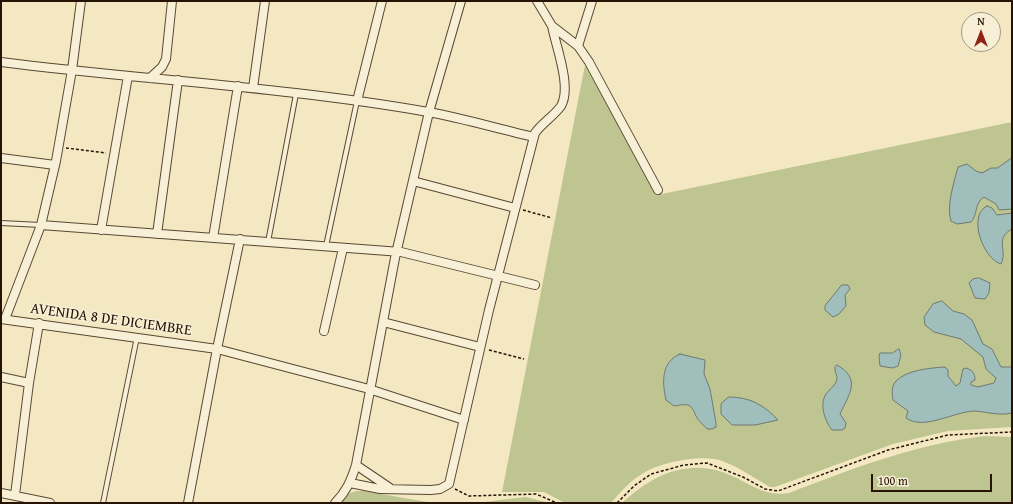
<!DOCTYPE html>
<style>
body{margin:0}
#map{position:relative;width:1013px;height:504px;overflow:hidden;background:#f3e8c1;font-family:"Gentium Book Plus",serif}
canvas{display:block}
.frame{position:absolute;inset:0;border:2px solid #261304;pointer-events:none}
.north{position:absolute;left:961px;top:12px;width:40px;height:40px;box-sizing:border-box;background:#f7f0d7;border:1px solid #a39883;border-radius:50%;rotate:0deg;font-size:11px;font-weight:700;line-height:16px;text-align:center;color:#261304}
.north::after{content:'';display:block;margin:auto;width:14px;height:18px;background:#8f2418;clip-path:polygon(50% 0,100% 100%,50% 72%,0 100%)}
.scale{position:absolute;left:871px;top:474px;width:121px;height:18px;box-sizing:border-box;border:2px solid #261304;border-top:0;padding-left:5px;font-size:12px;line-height:14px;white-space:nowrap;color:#261304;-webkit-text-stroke:3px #f7f0d7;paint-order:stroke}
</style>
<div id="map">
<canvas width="1013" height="504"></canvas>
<div class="frame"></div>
<div class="north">N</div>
<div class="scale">100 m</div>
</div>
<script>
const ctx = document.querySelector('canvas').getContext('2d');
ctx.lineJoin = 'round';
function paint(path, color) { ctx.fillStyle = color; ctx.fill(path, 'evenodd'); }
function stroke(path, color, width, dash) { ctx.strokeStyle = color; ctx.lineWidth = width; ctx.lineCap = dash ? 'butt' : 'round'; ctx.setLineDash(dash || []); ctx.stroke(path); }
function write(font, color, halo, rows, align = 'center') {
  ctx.font = font + ' "Gentium Book Plus",serif'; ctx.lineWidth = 3; ctx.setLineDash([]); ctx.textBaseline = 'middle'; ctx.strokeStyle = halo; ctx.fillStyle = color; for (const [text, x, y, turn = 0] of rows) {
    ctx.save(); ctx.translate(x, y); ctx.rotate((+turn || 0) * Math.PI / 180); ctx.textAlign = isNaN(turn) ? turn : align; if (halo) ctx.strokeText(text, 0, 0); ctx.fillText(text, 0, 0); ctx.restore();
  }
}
const green = new Path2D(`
 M585,65L657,195L1012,122V427L948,431L893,444L775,487H770C754,478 739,467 722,461C704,454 664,462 647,471C633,478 621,491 611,503H565L544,492H502Z
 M985,436L1012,437V503H622C652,475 689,457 730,475C751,484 765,497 789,493C854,468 916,444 985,436Z
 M357,491H364L433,503H339L350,493Z
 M526,497L549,503H475Z`);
const water = new Path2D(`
 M1012,158V209L999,210L996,204L984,197C974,203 978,215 971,222L957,224L951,221C946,207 954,182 958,167L967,164L976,171L982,173L991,168H997Z
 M987,206L992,208L997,215L1012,213V229C994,239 1008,250 1001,264C983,259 967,215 987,206Z
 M979,278L990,283L989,293L985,299L975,298L969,283L973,279Z
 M842,285H848L850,289L845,295L846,306L839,314L833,317L825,310V306Z
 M942,301L953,311L964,314L972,320L983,344L992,349L1001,367H1012V413C999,416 988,412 975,411C955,411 924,431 906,418L908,411L893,400C892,394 891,386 896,381C907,370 929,368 945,367L948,370V376L956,386L960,383L963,369L966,368C972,370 975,373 975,380L971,382V385L978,387L994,383L996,378L986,369L983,357L961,339L934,332L925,325L924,317L933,304Z
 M899,349L901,355L898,366L892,368L880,366L879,356L880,353H892Z
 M680,354L705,360L704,374L710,389L716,423V427L712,429H707C704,425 698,421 696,416C690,402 688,404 674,406L666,400C662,382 661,362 680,354Z
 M837,365C862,379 849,394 840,414L846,423L845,428L842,430H832C825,421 819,405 826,394C829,390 834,386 836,382C839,376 834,373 835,367Z
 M729,397C750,397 764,405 778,420L755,425H732L721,414V404Z`);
const path = new Path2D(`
 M66,148L106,153
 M523,210L552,218
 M489,350L524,359
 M455,489L469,496L536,494L557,503
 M617,503L634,486L651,474L684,465L707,463L743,477L765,489L778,491L888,450L948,435L1012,432`);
const lane = new Path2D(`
 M1,223L41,225
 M268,242L296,94
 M326,246L357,101
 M103,503L137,337`);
const street = new Path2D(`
 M537,1L552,26L578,46L589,62L658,190
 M578,46L592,1
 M1,62C143,80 286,87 428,112C463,118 498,129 534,137
 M150,78L162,67L166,59L172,1
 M253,88L265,1
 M357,101L382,1
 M1,158L55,165
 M413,181L515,208
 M41,225L401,252L535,285
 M101,230L128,76
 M157,234L178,80
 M213,238L238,86
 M1,319L217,349L369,389L464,420
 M5,319L41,225L56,161L72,70L81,1
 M383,322L480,347
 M324,331L343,248
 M1,377L29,383
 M356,465L390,488
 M350,483L380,489L431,490L440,489L449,484L489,310L535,133C542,123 554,116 561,106C572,87 556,47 552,26
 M1,493L50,503
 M15,495L29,383L39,323
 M188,503L217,349L240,239
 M335,503C346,492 351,481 356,465L395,258L429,112L461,1`);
const streetNames = [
 ["AVENIDA 8 DE DICIEMBRE",111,320,8]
];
paint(green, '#bfc590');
paint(water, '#9fbebc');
stroke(water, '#6f7a72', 1);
stroke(lane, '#594833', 6);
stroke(street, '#594833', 10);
stroke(path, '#261304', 1.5, [3, 2]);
stroke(lane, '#f7f0d7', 4);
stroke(street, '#f7f0d7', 8);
write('15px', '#261304', '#f7f0d7', streetNames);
</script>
